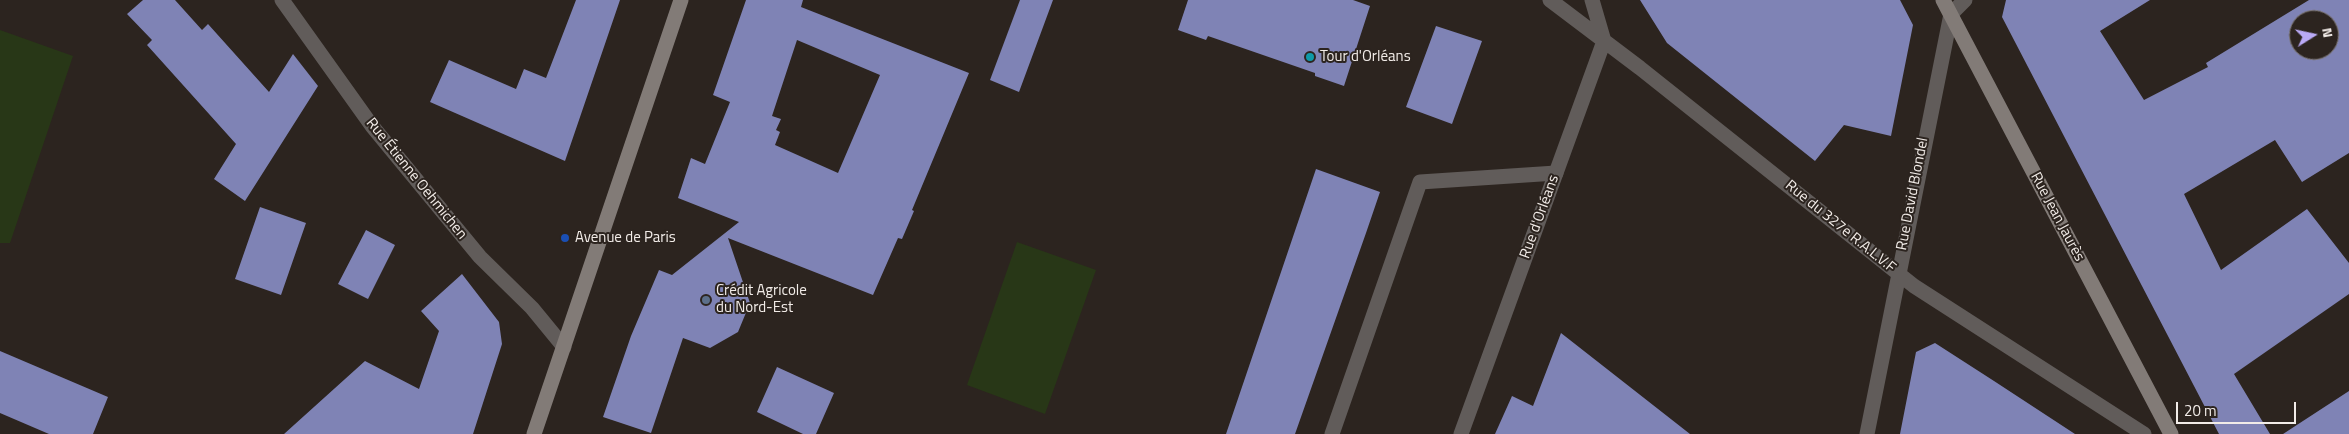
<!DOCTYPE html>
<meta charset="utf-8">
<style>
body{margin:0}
#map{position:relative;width:2349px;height:434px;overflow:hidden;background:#2c241f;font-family:"Titillium Web",sans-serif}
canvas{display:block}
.north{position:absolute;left:2289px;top:10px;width:50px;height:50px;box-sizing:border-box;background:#2c241f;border:1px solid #7b746f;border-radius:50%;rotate:80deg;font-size:14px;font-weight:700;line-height:20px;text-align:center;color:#f2ece8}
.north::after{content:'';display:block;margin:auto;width:18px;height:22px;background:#baaaf6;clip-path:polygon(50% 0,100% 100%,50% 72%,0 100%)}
.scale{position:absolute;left:2176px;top:402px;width:120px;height:22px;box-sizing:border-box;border:2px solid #f2ece8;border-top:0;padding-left:6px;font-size:15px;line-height:18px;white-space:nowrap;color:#f2ece8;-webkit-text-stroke:4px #2c241f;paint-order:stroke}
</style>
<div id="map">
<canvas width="2349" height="434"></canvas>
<div class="north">N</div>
<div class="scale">20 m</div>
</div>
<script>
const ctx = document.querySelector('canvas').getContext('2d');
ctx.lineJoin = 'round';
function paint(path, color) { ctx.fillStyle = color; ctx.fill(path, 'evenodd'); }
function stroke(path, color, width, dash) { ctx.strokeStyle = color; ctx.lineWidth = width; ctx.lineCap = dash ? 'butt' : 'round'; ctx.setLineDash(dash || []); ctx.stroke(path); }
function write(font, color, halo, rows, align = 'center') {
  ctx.font = font + ' "Titillium Web",sans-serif'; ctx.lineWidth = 4; ctx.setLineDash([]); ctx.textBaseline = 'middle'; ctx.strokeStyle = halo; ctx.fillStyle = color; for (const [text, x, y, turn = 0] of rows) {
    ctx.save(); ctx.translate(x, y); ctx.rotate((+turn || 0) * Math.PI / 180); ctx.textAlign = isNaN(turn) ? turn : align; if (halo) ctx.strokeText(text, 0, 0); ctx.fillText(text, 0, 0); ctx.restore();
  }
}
const green = new Path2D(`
 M0,30L73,56L10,243H0Z
 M1017,242L1096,270L1045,414L967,385Z`);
const building = new Path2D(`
 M143,0H175L202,30L208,24L269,92L293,54L318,86L245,201L214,179L236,144L147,45L152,40L127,14Z
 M576,0H620L565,161L430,102L449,60L516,89L524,69L546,78Z
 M746,0H803L801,7L969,73L912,210L914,211L902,239L898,238L873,295L728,238L750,303L738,332L710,348L683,338L651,433L603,417L631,336L659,270L672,275L739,222L678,198L691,158L705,164L730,102L713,95ZM797,40L880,75L838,173L775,145L780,132L776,130L781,119L772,116Z
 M1020,0H1053L1019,92L990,80Z
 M1188,0H1353L1370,6L1344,86L1315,76V73L1208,36L1206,40L1178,30Z
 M1640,0H1900L1913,25L1891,136L1844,125L1815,161L1667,43Z
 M2006,0H2150L2100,31L2144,100L2208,67L2206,63L2309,0H2349V153L2302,182L2275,140L2184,194L2221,270L2307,209L2349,263V294L2234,374L2270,434H2219L2002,17ZM2299,20H2329V50H2299Z
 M1436,26L1482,41L1452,124L1406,107Z
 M1316,169L1380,192L1366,233L1295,434H1226Z
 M260,207L306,223L281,295L235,279Z
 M366,230L395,245L368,299L338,284Z
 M462,274L499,322L502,344L473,434H284L365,361L419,389L439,331L421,311Z
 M1561,333L1690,434H1495L1512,396L1533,406Z
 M1935,343L1994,381L2075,434H1900L1916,352Z
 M0,351L108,397L93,434H49L0,413Z
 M777,367L834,393L816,434H803L757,412Z
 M2349,391V434H2283Z`);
const lane = new Path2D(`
 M1332,434L1420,182L1556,173`);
const street = new Path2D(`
 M282,0L372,126L480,257L532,308L564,347
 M1550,0L1640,68L1914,286L2144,434
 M1461,434L1604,41L1592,0
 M1867,434L1951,14L1965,0`);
const secondary = new Path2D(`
 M1943,0L2171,434
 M534,434L681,0`);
const markers = [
 [1310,57,5,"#0f9aa8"],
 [565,238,5,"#1a4fb4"],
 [706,300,5,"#5c6f8a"]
];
const poiNames = [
 ["Tour d'Orléans",1320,57],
 ["Avenue de Paris",575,238],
 ["Crédit Agricole",716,291],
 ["du Nord-Est",716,308]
];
const streetNames = [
 ["Rue Étienne Oehmichen",416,179,51],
 ["Rue David Blondel",1913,194,-79],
 ["Rue d'Orléans",1540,217,-70],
 ["Rue Jean Jaurès",2057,217,62],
 ["Rue du 327e R.A.L.V.F",1840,227,39]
];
paint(green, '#283717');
paint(building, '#7f83b5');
stroke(lane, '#615c5a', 15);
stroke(street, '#615c5a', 15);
stroke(secondary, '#827b77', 15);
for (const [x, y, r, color] of markers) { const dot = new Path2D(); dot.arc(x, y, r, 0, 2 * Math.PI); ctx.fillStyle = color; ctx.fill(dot); stroke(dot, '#2c241f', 2); }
write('15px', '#f2ece8', '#2c241f', poiNames, 'left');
write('15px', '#f2ece8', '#2c241f', streetNames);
</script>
